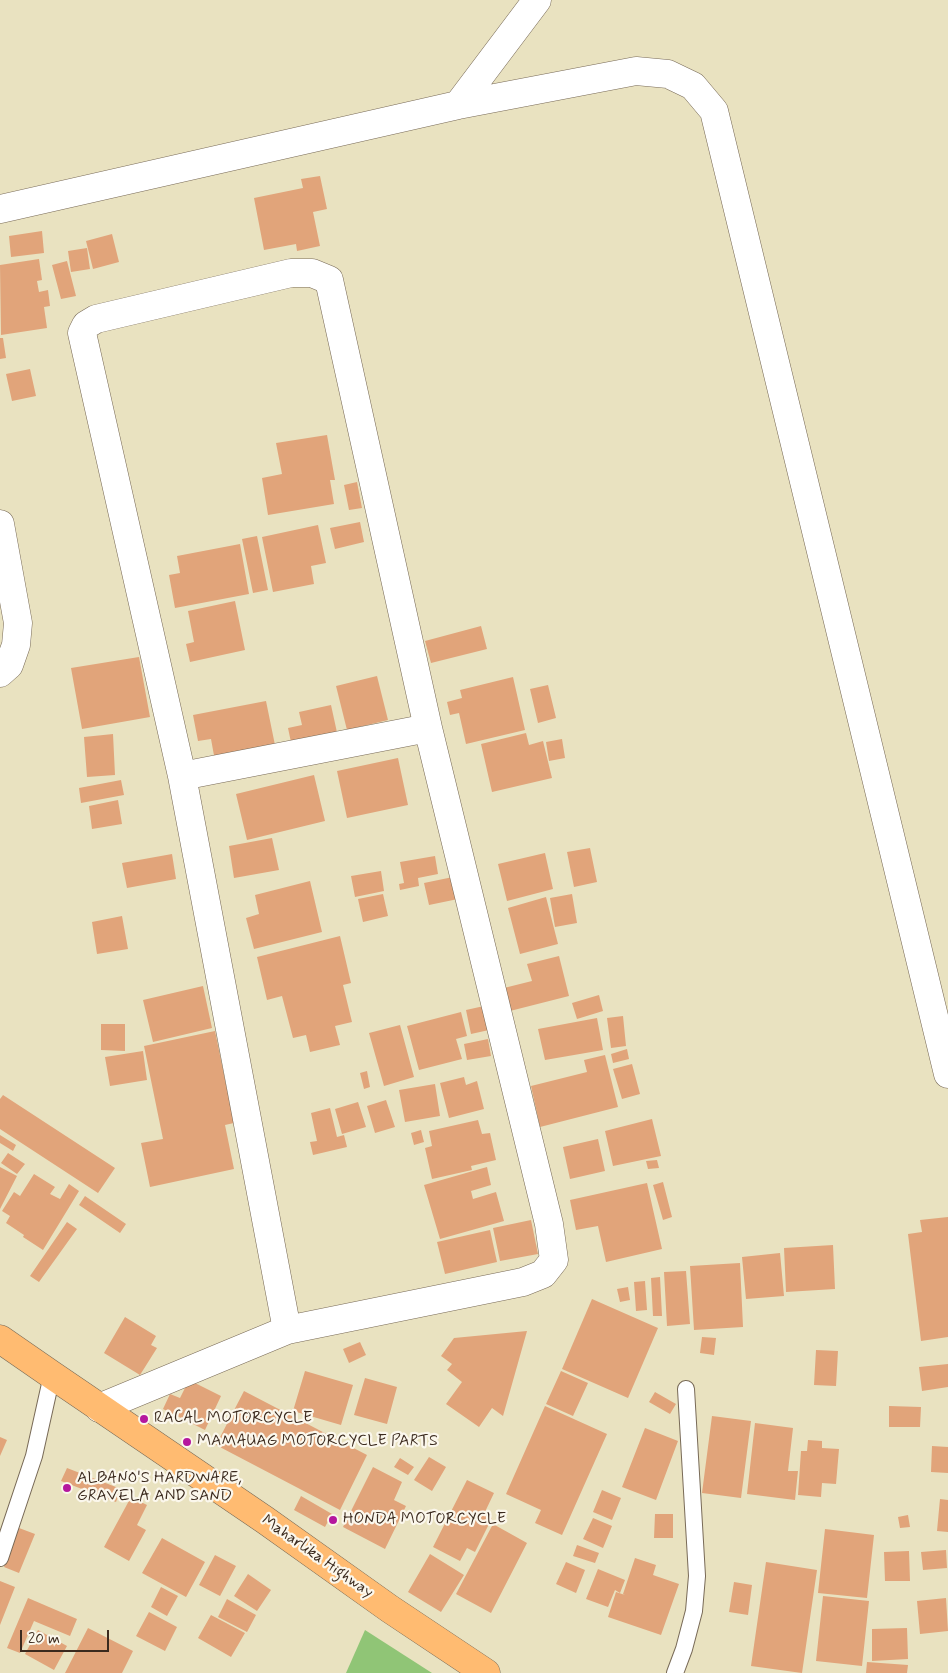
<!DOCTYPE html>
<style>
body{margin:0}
#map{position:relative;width:948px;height:1673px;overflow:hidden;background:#e9e2c0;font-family:Mynerve,sans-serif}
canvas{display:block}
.scale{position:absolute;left:20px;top:1630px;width:89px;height:22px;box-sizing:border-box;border:2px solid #3b2a1e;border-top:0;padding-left:6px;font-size:15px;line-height:18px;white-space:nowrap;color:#3b2a1e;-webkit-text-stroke:4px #fbf7ec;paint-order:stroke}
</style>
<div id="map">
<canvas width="948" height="1673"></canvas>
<div class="scale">20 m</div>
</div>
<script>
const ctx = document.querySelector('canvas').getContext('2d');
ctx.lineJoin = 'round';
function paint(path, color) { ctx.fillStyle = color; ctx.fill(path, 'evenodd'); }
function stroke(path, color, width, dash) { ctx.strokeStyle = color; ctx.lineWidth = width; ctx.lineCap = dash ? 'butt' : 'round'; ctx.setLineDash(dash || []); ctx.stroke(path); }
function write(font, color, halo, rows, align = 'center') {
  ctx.font = font + ' Mynerve,sans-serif'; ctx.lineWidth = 4.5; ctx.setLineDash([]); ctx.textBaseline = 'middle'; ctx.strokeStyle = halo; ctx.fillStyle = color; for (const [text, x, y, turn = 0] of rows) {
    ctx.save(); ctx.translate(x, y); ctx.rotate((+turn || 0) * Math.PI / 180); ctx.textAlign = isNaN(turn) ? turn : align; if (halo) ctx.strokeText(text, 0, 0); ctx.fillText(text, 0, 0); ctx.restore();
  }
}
const green = new Path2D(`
 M365,1630L432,1673H346Z`);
const building = new Path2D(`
 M320,176L327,209L313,212L320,246L297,251L296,244L264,250L254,198L303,188L301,179Z
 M42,231L44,253L11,257L9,236Z
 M112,234L119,262L93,269L86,241Z
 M87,248L90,269L71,272L68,251Z
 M39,259L42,280L37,281L39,292L48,290L50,306L44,307L47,328L1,335L0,265Z
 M67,261L76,296L61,299L52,265Z
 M0,338H3L6,358L0,359Z
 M30,369L36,396L12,401L6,374Z
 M327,435L335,480H330L334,504L268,515L262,478L282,474L276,443Z
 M357,482L362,508L349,510L344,485Z
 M360,522L364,542L335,549L330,528Z
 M318,525L326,563L311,566L314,584L273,592L262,537Z
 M257,536L268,590L253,593L242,539Z
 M240,544L249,594L175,608L169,575L180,573L177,556Z
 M235,601L245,650L190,662L186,644L194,642L188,611Z
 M481,626L487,649L431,663L425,641Z
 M139,657L150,717L82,729L71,668Z
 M377,676L388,720L347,730L336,686Z
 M513,677L525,730L466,744L459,713L450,715L447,702L462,698L460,690Z
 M548,685L556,718L538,723L530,689Z
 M266,701L276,750L215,761L211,739L198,741L193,715Z
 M331,705L338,737L292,747L288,728L302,725L299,712Z
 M526,733L529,745L543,741L552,778L492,792L481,744Z
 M113,734L115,775L87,777L84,737Z
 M562,739L565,758L549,761L546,742Z
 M398,758L408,805L347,818L337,771Z
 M314,775L325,821L247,840L236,794Z
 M121,780L124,795L81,803L79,788Z
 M118,800L122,824L92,829L89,806Z
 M272,838L279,870L234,878L229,846Z
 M590,848L597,882L574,887L567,852Z
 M545,853L553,889L507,901L498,864Z
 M172,854L176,879L127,888L122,863Z
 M435,856L438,874L418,878L419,886L400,890L399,884L404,883L400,862Z
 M381,871L384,891L355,897L351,876Z
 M453,877L458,899L429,905L424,883Z
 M310,881L322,932L254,949L246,918L259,914L255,895Z
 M383,894L388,916L363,922L358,899Z
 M572,894L577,923L555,927L550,898Z
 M546,897L558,944L520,954L508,908Z
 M122,916L128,949L97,954L92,922Z
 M340,936L351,983L343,985L352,1022L335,1026L340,1045L310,1052L306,1035L293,1038L282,996L267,1000L257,957Z
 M559,956L569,996L510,1011L504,988L532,981L527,964Z
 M203,986L212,1028L153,1042L143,1000Z
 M599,995L603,1011L577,1019L572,1003Z
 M484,1006L489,1030L471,1034L466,1010Z
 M461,1012L467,1036L456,1039L462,1059L419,1070L407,1026Z
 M623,1016L626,1046L611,1048L607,1018Z
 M597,1018L603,1050L545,1060L538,1029Z
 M101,1024H125V1051L101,1050Z
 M400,1025L414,1077L384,1086L369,1033Z
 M215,1031L234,1123L225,1125L234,1169L150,1187L141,1143L163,1139L144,1046Z
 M488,1039L491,1056L467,1060L464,1044Z
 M627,1049L629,1059L613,1063L611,1054Z
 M143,1051L147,1080L110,1086L105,1057Z
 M605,1055L618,1107L540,1127L531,1086L587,1072L584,1060Z
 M632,1064L640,1094L622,1099L613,1069Z
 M367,1071L370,1087L364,1089L360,1073Z
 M464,1077L466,1085L477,1081L484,1109L449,1118L440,1083Z
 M435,1084L440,1116L405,1122L399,1090Z
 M3,1095L115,1168L98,1193L0,1129V1099Z
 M386,1100L395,1127L375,1133L367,1106Z
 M358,1102L366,1127L342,1134L335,1109Z
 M330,1108L337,1137L344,1135L347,1147L313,1155L310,1142L317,1141L311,1113Z
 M652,1119L661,1156L613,1166L605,1131Z
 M478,1120L482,1134L490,1133L496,1160L471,1166L472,1170L432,1179L425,1148L432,1146L429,1131Z
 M421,1130L424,1142L414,1145L411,1133Z
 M0,1135L16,1145L13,1151L0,1143Z
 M598,1139L605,1171L570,1179L563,1147Z
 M8,1153L25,1164L17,1174L1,1163Z
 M657,1160L659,1168L648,1169L646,1161Z
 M0,1167L17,1176L0,1209Z
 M487,1167L491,1185L471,1191L473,1199L496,1192L504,1221L440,1239L424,1185Z
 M34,1174L55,1187L50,1194L60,1199L69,1184L79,1191L43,1250L23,1237L24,1235L6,1223L10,1216L2,1211L14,1192L20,1196Z
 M663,1182L672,1217L663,1220L653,1185Z
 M647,1183L662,1249L606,1262L598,1226L576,1230L570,1200Z
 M85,1196L126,1224L120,1233L79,1205Z
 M948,1217V1337L921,1341L908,1234L922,1232L920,1220Z
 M531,1220L538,1254L500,1261L493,1228Z
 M67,1222L77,1229L39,1282L30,1276Z
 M490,1230L497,1262L445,1274L437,1242Z
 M833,1245L835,1289L786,1292L784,1248Z
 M780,1253L784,1296L746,1299L742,1257Z
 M740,1263L743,1327L694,1330L690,1266Z
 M686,1271L690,1324L667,1326L664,1272Z
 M660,1277L662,1316H653L651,1278Z
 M645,1281L647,1310L636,1311L634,1282Z
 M628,1287L630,1300L620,1302L617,1289Z
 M592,1299L658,1328L628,1398L562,1369Z
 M125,1317L156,1336L151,1345L157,1348L140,1375L104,1353Z
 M527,1331L503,1416L492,1408L479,1427L446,1404L462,1382L447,1370L452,1364L441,1356L454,1338Z
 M702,1337L716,1338L714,1355L700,1353Z
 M360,1342L366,1355L349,1363L343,1349Z
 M816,1350L838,1351L836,1386L814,1385Z
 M948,1364V1387L922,1391L919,1367Z
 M305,1371L353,1385L341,1425L293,1411Z
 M561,1371L588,1383L573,1416L546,1404Z
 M365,1378L397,1387L387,1424L354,1415Z
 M189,1380L221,1396L205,1430L163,1409L170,1394L180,1398Z
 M244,1391L367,1455L340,1510L216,1445Z
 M655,1392L676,1404L670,1414L649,1402Z
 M545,1406L607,1434L562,1535L535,1523L541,1510L506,1494Z
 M889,1406L921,1407L920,1427H889Z
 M712,1416L751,1421L741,1498L702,1493Z
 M755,1423L793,1428L788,1471H798L795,1500L747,1494Z
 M645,1428L678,1441L656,1500L622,1487Z
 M0,1437L7,1440L0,1456Z
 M808,1440L822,1441V1448L839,1449L836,1484L822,1483L821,1497L798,1495L801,1451H807Z
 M932,1446L948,1447V1473L931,1472Z
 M429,1457L446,1467L432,1491L414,1480Z
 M400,1458L414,1467L408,1475L394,1467Z
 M373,1467L402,1482L394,1500L406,1506L385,1549L343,1527Z
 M67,1468L121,1489L116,1502L61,1481Z
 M467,1480L494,1493L484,1514L492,1518L475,1552L467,1548L460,1561L433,1547Z
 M602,1490L621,1498L612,1520L593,1512Z
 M301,1496L332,1514L325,1527L294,1510Z
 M131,1497L147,1505L137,1525L146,1530L129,1561L104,1547Z
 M940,1499L948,1500V1532L937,1531Z
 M655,1514H673V1538H654Z
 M908,1515L910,1527L900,1528L898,1517Z
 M593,1518L612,1526L603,1548L583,1539Z
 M493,1524L527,1543L491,1613L456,1594Z
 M19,1528L35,1534L19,1573L4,1567Z
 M825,1529L874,1535L867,1598L818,1593Z
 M162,1538L205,1562L186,1597L142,1573Z
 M577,1545L599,1553L595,1563L573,1556Z
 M946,1550L947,1568L923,1570L921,1552Z
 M909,1551L910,1581H885L884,1552Z
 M430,1554L464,1575L441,1612L408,1592Z
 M215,1555L236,1566L220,1596L199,1585Z
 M635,1558L656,1565L653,1575L679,1584L661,1635L608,1617L616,1592L625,1595L623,1594Z
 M566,1562L585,1570L576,1593L556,1584Z
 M766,1562L817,1570L802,1673L751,1666Z
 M598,1569L625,1580L620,1593L615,1590L608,1607L586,1599Z
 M248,1574L271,1590L257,1611L234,1596Z
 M0,1581L15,1587L0,1625Z
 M734,1582L752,1585L748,1615L729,1612Z
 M161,1587L178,1596L167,1616L151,1607Z
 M823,1596L869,1601L862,1666L816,1661Z
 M28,1598L77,1619L70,1636L34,1621L20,1653L7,1648Z
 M946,1598L948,1631L920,1634L917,1601Z
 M227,1599L256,1615L247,1632L218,1617Z
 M149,1612L177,1627L165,1651L136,1636Z
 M211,1615L245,1633L231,1657L198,1638Z
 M88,1628L133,1651L122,1673H65Z
 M907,1628L908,1659L872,1661V1629Z
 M38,1630L67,1646L54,1670L25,1654Z
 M867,1662L908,1665L907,1673H866Z`);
const lane = new Path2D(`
 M0,1558L34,1456L52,1375
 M675,1673L684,1649L694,1611L697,1576L686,1389`);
const street = new Path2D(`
 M458,105L537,0
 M0,209L458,105L636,71L668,74L693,86L714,111L948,1074
 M0,524L18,623L16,645L9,665L0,673
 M287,1330L182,776L82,333L86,325L96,319L291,273H312L329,280L428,728
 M99,1408L287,1330L523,1282L543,1274L554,1260L549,1224L428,728L182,776`);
const primary = new Path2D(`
 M0,1339L52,1375L265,1520L390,1609L486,1673`);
const markers = [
 [144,1419,5,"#b5179e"],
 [187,1442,5,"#b5179e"],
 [67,1488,5,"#b5179e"],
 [333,1520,5,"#b5179e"]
];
const poiNames = [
 ["RACAL MOTORCYCLE",154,1419],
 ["MAMAUAG MOTORCYCLE PARTS",197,1442],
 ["ALBANO'S HARDWARE,",77,1479],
 ["GRAVELA AND SAND",77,1497],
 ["HONDA MOTORCYCLE",343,1520]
];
const streetNames = [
 ["Maharlika Highway",317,1557,35]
];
paint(green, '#90c576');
paint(building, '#e1a47a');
stroke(lane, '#786a57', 18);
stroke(street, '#786a57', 29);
stroke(primary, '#786a57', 29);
stroke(lane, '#fff', 16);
stroke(street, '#fff', 28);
stroke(primary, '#ffbb71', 28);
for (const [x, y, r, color] of markers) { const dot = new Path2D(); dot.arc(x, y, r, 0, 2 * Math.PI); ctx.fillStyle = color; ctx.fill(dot); stroke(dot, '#fbf7ec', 2); }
write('16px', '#3b2a1e', '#fbf7ec', poiNames, 'left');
write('16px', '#3b2a1e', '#fbf7ec', streetNames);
</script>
